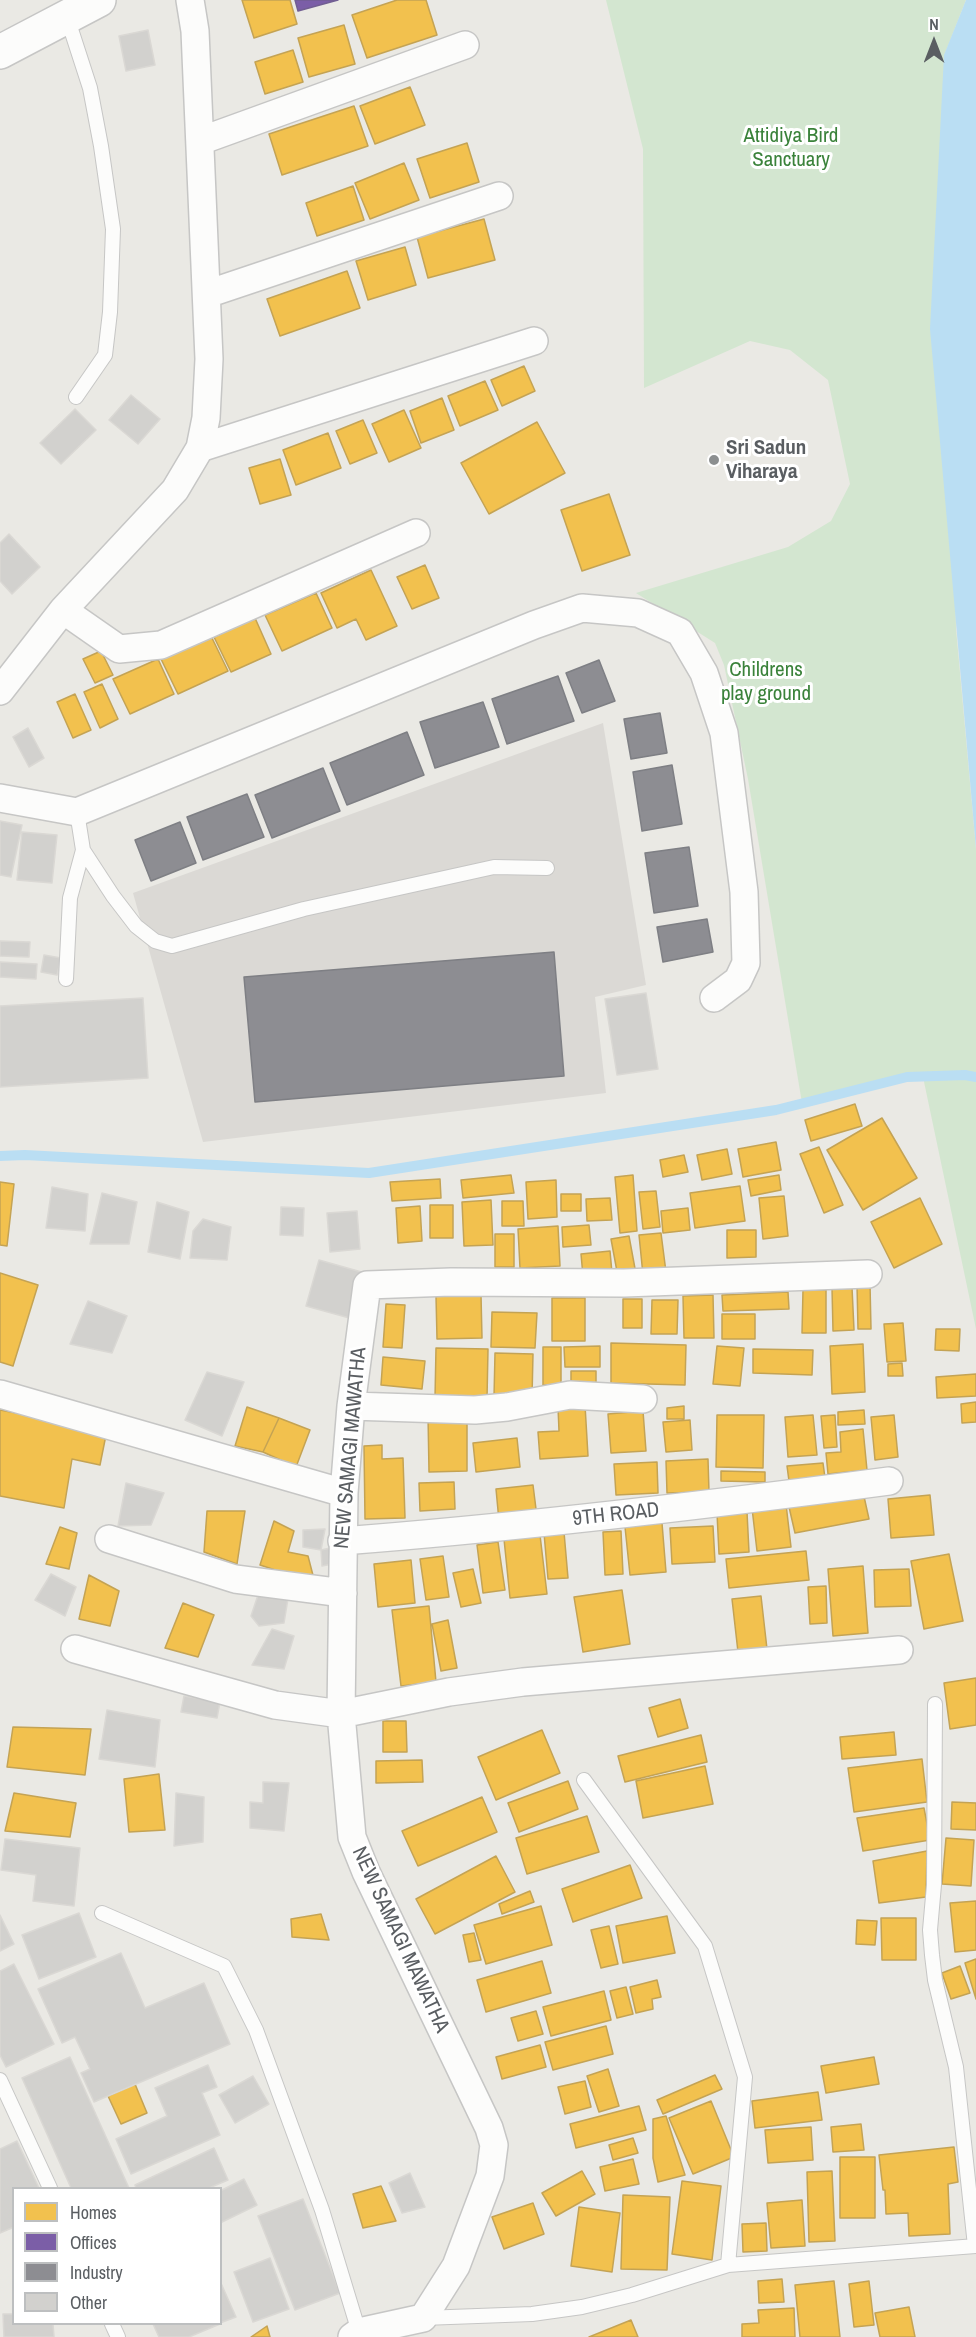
<!DOCTYPE html>
<style>
body{margin:0}
#map{position:relative;width:976px;height:2337px;overflow:hidden;background:#eae9e4;font-family:"Archivo Narrow",sans-serif}
canvas{display:block}
.legend{position:absolute;left:12px;top:2187px;width:210px;height:138px;box-sizing:border-box;background:#fff;border:2px solid #bdbfc0;margin:0;padding:8px 10px;list-style:none;font-size:18px;color:#5a5e62}
.legend li{display:flex;align-items:center;gap:12px;height:30px}
.legend b{width:30px;border:2px solid #bdbfc0}
.north{position:absolute;left:904px;top:12px;width:60px;height:60px;-webkit-text-stroke:4px #fff;paint-order:stroke;rotate:0deg;font-size:16px;font-weight:700;line-height:24px;text-align:center;color:#5a5e62}
.north::after{content:'';display:block;margin:auto;width:21px;height:27px;background:#5a5e62;clip-path:polygon(50% 0,100% 100%,50% 72%,0 100%)}
</style>
<div id="map">
<canvas width="976" height="2337"></canvas>
<ul class="legend">
<li><b style="height:16px;background:#f2c14e"></b>Homes</li>
<li><b style="height:16px;background:#7b5ea7"></b>Offices</li>
<li><b style="height:16px;background:#8d8d92"></b>Industry</li>
<li><b style="height:16px;background:#d2d1ce"></b>Other</li>
</ul>
<div class="north">N</div>
</div>
<script>
const ctx = document.querySelector('canvas').getContext('2d');
ctx.lineJoin = 'round';
function paint(path, color) { ctx.fillStyle = color; ctx.fill(path, 'evenodd'); }
function stroke(path, color, width, dash) { ctx.strokeStyle = color; ctx.lineWidth = width; ctx.lineCap = dash ? 'butt' : 'round'; ctx.setLineDash(dash || []); ctx.stroke(path); }
function write(font, color, halo, rows, align = 'center') {
  ctx.font = font + ' "Archivo Narrow",sans-serif'; ctx.lineWidth = 6; ctx.setLineDash([]); ctx.textBaseline = 'middle'; ctx.strokeStyle = halo; ctx.fillStyle = color; for (const [text, x, y, turn = 0] of rows) {
    ctx.save(); ctx.translate(x, y); ctx.rotate((+turn || 0) * Math.PI / 180); ctx.textAlign = isNaN(turn) ? turn : align; if (halo) ctx.strokeText(text, 0, 0); ctx.fillText(text, 0, 0); ctx.restore();
  }
}
const industrial = new Path2D(`
 M603,723L646,985L595,997L606,1093L203,1142L133,893Z`);
const green = new Path2D(`
 M606,0H966L944,56L956,629L976,849V1329L923,1077H907L802,1103L748,779L724,665L715,643L636,593L788,547L831,521L850,484L828,380L790,350L750,341L644,388L643,149Z`);
const water = new Path2D(`
 M966,0H976V849L930,329L944,55Z`);
const homes = new Path2D(`
 M242,0H290L297,24L254,38Z
 M397,0H426L437,35L367,58L352,15Z
 M344,25L355,64L309,77L298,38Z
 M293,50L303,82L265,94L255,62Z
 M410,87L425,125L375,144L360,106Z
 M354,106L368,146L282,175L269,134Z
 M467,143L479,182L430,198L417,159Z
 M404,163L419,200L370,219L355,183Z
 M353,186L364,220L317,236L306,203Z
 M484,219L495,260L428,278L417,237Z
 M405,247L416,285L368,300L356,261Z
 M347,271L360,308L280,336L267,299Z
 M524,366L535,391L502,406L491,380Z
 M485,381L498,410L460,426L448,396Z
 M442,398L454,430L421,443L410,411Z
 M404,410L421,448L389,462L372,424Z
 M363,420L377,453L350,464L336,431Z
 M537,422L565,473L489,514L461,463Z
 M328,433L341,468L296,485L283,450Z
 M280,459L291,495L260,504L249,468Z
 M609,494L630,555L582,571L561,510Z
 M425,565L439,598L412,609L397,577Z
 M371,570L397,626L366,640L356,619L337,628L321,593Z
 M316,593L332,628L282,651L265,615Z
 M255,618L271,654L231,672L214,637Z
 M211,636L228,671L178,694L161,659Z
 M101,651L113,675L95,683L83,659Z
 M158,659L174,694L130,714L113,679Z
 M102,684L118,719L100,728L84,692Z
 M75,694L91,730L73,738L57,702Z
 M855,1104L862,1126L811,1141L805,1120Z
 M882,1118L917,1178L863,1210L827,1150Z
 M776,1142L781,1170L743,1177L738,1149Z
 M819,1147L843,1205L824,1213L800,1154Z
 M727,1149L732,1174L702,1180L697,1155Z
 M684,1155L688,1172L663,1177L660,1160Z
 M511,1175L514,1193L463,1198L461,1180Z
 M633,1175L637,1231L620,1233L615,1177Z
 M779,1175L781,1190L751,1196L748,1180Z
 M440,1179L441,1198L392,1201L390,1182Z
 M556,1180L557,1217L528,1219L526,1182Z
 M0,1182L14,1184L7,1246L0,1245Z
 M740,1186L745,1221L695,1228L690,1193Z
 M656,1191L660,1227L643,1229L639,1192Z
 M561,1194H581V1211H561Z
 M784,1196L788,1236L763,1239L759,1198Z
 M610,1198L612,1220L587,1221L586,1199Z
 M920,1198L942,1244L894,1268L871,1222Z
 M491,1200L493,1245L464,1246L462,1202Z
 M502,1201H523L524,1226H502Z
 M430,1205H453V1238H430Z
 M420,1206L422,1241L398,1243L396,1208Z
 M688,1208L690,1230L663,1233L661,1211Z
 M589,1225L591,1245L563,1247L562,1227Z
 M558,1226L560,1266L520,1268L518,1229Z
 M727,1230H756V1257L727,1258Z
 M661,1233L666,1272L643,1275L639,1235Z
 M495,1234H514V1267H495Z
 M629,1236L636,1274L618,1277L611,1239Z
 M610,1251L612,1273L583,1276L581,1254Z
 M0,1273L38,1285L13,1366L0,1362Z
 M870,1284L871,1329H858L857,1285Z
 M852,1287L854,1330L833,1331L832,1288Z
 M803,1290H826V1333H802Z
 M788,1292L789,1309L723,1311L722,1295Z
 M481,1295L482,1338L437,1339L436,1296Z
 M713,1295L714,1338H684L683,1296Z
 M552,1298H585V1341H552Z
 M623,1299H642V1328H623Z
 M652,1300H678L677,1334H651Z
 M386,1304L405,1305L402,1348L383,1347Z
 M492,1312L537,1313L535,1348L491,1347Z
 M722,1314H755V1339H722Z
 M903,1323L906,1361L887,1362L884,1324Z
 M936,1329H960L959,1351L935,1350Z
 M611,1343L686,1345L685,1385L611,1383Z
 M863,1344L865,1392L832,1394L830,1346Z
 M600,1346V1367H565L564,1347Z
 M717,1346L744,1348L740,1386L713,1384Z
 M543,1347H561V1385H543Z
 M436,1348L488,1349L487,1399L435,1398Z
 M753,1349L813,1350L812,1375L753,1373Z
 M495,1353L533,1354L532,1398L494,1397Z
 M383,1357L425,1361L422,1389L381,1385Z
 M902,1363L903,1376H888V1364Z
 M571,1371H596V1387H571Z
 M976,1374V1396L937,1398L936,1377Z
 M976,1402V1422L962,1423L961,1404Z
 M585,1405L588,1456L540,1459L538,1432L559,1431L558,1407Z
 M684,1406V1419H667V1408Z
 M247,1407L279,1418L263,1452L235,1446Z
 M0,1410L107,1430L100,1465L72,1459L64,1508L0,1496Z
 M864,1410L865,1424L838,1425V1412Z
 M643,1411L646,1451L611,1453L608,1414Z
 M428,1415H467V1471L429,1472Z
 M717,1415H764L763,1468L716,1467Z
 M813,1415L817,1455L788,1457L785,1417Z
 M835,1415L837,1447L824,1448L821,1416Z
 M894,1415L898,1457L875,1460L871,1417Z
 M279,1418L310,1430L296,1467L263,1452Z
 M690,1420L692,1450L666,1452L663,1422Z
 M863,1429L867,1470L828,1474L826,1453L841,1452L840,1432Z
 M517,1438L520,1467L476,1472L473,1443Z
 M382,1445V1459L403,1458L405,1518L365,1519L364,1446Z
 M708,1459L709,1492L667,1493L666,1461Z
 M657,1462L658,1493L616,1495L614,1464Z
 M823,1463L825,1478L789,1481L787,1466Z
 M721,1471L765,1472V1482L721,1481Z
 M454,1482L455,1509L420,1511L419,1483Z
 M533,1485L537,1517L499,1521L496,1489Z
 M863,1492L869,1519L795,1533L789,1507Z
 M930,1495L934,1535L891,1538L888,1499Z
 M786,1504L791,1547L757,1551L752,1508Z
 M207,1511H245L237,1564L204,1552Z
 M747,1512L749,1552L719,1554L717,1513Z
 M274,1521L294,1531L288,1552L308,1556L315,1583L260,1565Z
 M662,1523L666,1572L630,1575L625,1527Z
 M713,1526L715,1562L672,1564L670,1528Z
 M60,1527L77,1533L69,1569L46,1564Z
 M621,1531L623,1574L605,1575L603,1532Z
 M564,1532L568,1578L548,1579L544,1533Z
 M540,1535L547,1594L510,1598L504,1539Z
 M498,1542L505,1590L483,1593L477,1545Z
 M806,1551L809,1580L729,1588L726,1559Z
 M949,1554L963,1621L924,1629L911,1561Z
 M443,1556L449,1597L426,1600L420,1559Z
 M411,1560L415,1603L378,1607L374,1564Z
 M863,1566L868,1633L833,1636L828,1569Z
 M473,1569L481,1603L461,1607L453,1573Z
 M909,1569L911,1606L875,1607L874,1570Z
 M89,1575L119,1591L110,1626L79,1619Z
 M826,1586L827,1623L810,1624L808,1587Z
 M622,1590L630,1644L583,1652L574,1597Z
 M761,1596L767,1649L738,1652L732,1599Z
 M183,1603L214,1615L198,1657L165,1648Z
 M429,1606L436,1682L401,1686L392,1610Z
 M448,1620L457,1668L441,1671L432,1624Z
 M976,1678V1725L950,1729L944,1683Z
 M680,1699L688,1728L658,1737L649,1708Z
 M383,1721H406L407,1752H383Z
 M13,1727L91,1729L85,1775L7,1767Z
 M542,1730L560,1773L496,1800L478,1757Z
 M894,1732L896,1755L842,1759L840,1737Z
 M701,1735L707,1762L625,1782L618,1756Z
 M922,1759L927,1802L854,1812L848,1768Z
 M422,1760L423,1782L376,1783V1761Z
 M705,1766L713,1804L643,1818L636,1781Z
 M159,1774L165,1830L129,1832L124,1779Z
 M568,1781L578,1809L519,1832L508,1803Z
 M14,1793L76,1803L70,1837L5,1831Z
 M482,1797L497,1832L418,1866L402,1831Z
 M952,1802L976,1803V1830L951,1829Z
 M924,1808L930,1840L863,1851L857,1818Z
 M587,1816L599,1852L527,1874L516,1838Z
 M946,1838L974,1840L971,1886L942,1884Z
 M927,1851L926,1897L879,1903L873,1861Z
 M496,1856L515,1892L435,1934L416,1899Z
 M630,1865L642,1898L573,1922L562,1889Z
 M530,1891L534,1902L502,1914L499,1904Z
 M976,1901V1950L955,1952L950,1903Z
 M541,1906L552,1945L486,1964L474,1925Z
 M321,1914L329,1940L292,1937L291,1919Z
 M667,1916L675,1953L623,1963L616,1926Z
 M881,1918H916V1960H882Z
 M857,1920L877,1921L875,1945L856,1944Z
 M609,1926L618,1964L601,1968L591,1930Z
 M474,1933L481,1960L469,1962L463,1935Z
 M976,1959V1999L965,1963Z
 M542,1961L551,1993L486,2012L477,1980Z
 M960,1966L970,1993L951,1999L942,1973Z
 M657,1980L661,1997L652,1999L653,2009L636,2013L630,1987Z
 M626,1987L633,2014L617,2018L610,1991Z
 M604,1991L611,2020L551,2036L543,2007Z
 M536,2011L543,2034L518,2041L511,2018Z
 M606,2026L613,2054L553,2070L545,2042Z
 M540,2045L546,2067L502,2079L496,2057Z
 M874,2057L879,2084L826,2093L821,2066Z
 M608,2069L619,2106L599,2112L587,2076Z
 M715,2075L722,2089L663,2114L657,2100Z
 M585,2081L591,2107L565,2114L558,2087Z
 M135,2084L147,2113L121,2124L108,2096Z
 M818,2092L822,2120L755,2128L752,2101Z
 M711,2101L734,2157L693,2174L669,2118Z
 M639,2106L646,2130L576,2148L570,2124Z
 M666,2116L685,2175L658,2182L653,2158V2119Z
 M861,2124L864,2150L833,2152L831,2127Z
 M811,2127L813,2160L768,2163L765,2130Z
 M633,2138L638,2153L613,2160L609,2145Z
 M954,2147L958,2182L948,2184L950,2234L909,2236L908,2213L886,2214L885,2190H883L879,2155Z
 M840,2157H875V2218H840Z
 M633,2159L639,2184L605,2191L600,2167Z
 M582,2171L595,2194L556,2216L542,2193Z
 M832,2171L835,2241L809,2242L807,2172Z
 M682,2181L721,2186L712,2260L672,2254Z
 M381,2186L396,2221L363,2228L353,2194Z
 M623,2195L670,2197L667,2270L621,2269Z
 M802,2200L805,2246L771,2248L767,2203Z
 M533,2203L544,2234L504,2249L492,2217Z
 M579,2207L620,2213L612,2272L571,2266Z
 M766,2223L767,2251L743,2252L742,2224Z
 M782,2279L784,2302L759,2303L758,2281Z
 M834,2281L840,2337H800L795,2285Z
 M869,2281L874,2325L854,2327L849,2284Z
 M909,2307L915,2337H880L875,2313Z
 M794,2308L795,2337H742V2324L759,2323L758,2310Z
 M631,2320L638,2337H589Z
 M267,2326L270,2337H251Z`);
const offices = new Path2D(`
 M295,0H338L298,11Z`);
const industry = new Path2D(`
 M599,660L615,701L582,713L566,673Z
 M558,676L574,721L507,744L492,699Z
 M483,702L499,747L435,768L420,722Z
 M660,713L667,753L631,759L624,719Z
 M407,732L424,775L347,805L330,763Z
 M672,765L682,824L642,831L633,772Z
 M323,768L340,811L272,838L255,795Z
 M247,794L264,837L203,860L187,817Z
 M180,822L196,863L151,881L135,840Z
 M689,847L698,906L654,913L645,853Z
 M707,919L713,952L663,962L657,927Z
 M554,952L564,1076L255,1102L244,977Z`);
const stream = new Path2D(`
 M0,1156L25,1155L369,1173L776,1110L907,1077L965,1075L976,1077`);
const building = new Path2D(`
 M148,30L155,65L126,71L119,36Z
 M131,395L160,419L138,444L109,420Z
 M75,409L96,430L61,464L40,443Z
 M9,534L40,567L12,594L0,581V543Z
 M28,728L44,758L29,767L13,737Z
 M0,821L22,825L11,877L0,875Z
 M22,832L57,835L52,883L17,880Z
 M0,941L30,942L29,957L0,956Z
 M44,955L61,958L57,975L41,972Z
 M0,962L37,964L36,979L0,977Z
 M646,993L658,1069L617,1075L605,999Z
 M143,998L148,1078L0,1087V1006Z
 M52,1187L88,1194L85,1231L46,1228Z
 M102,1193L137,1202L129,1244H90Z
 M157,1202L189,1212L180,1259L148,1252Z
 M281,1207L304,1208L303,1236L280,1235Z
 M357,1211L360,1249L330,1252L327,1213Z
 M203,1219L231,1227L227,1260L190,1258L193,1231Z
 M319,1260L365,1273L353,1319L306,1306Z
 M88,1301L127,1316L112,1353L70,1344Z
 M207,1372L244,1382L222,1436L185,1420Z
 M126,1483L164,1493L151,1525L118,1526Z
 M325,1529L321,1550L303,1547V1530Z
 M339,1546L338,1563L322,1566L321,1550Z
 M51,1574L76,1587L65,1616L35,1600Z
 M261,1586L289,1593L284,1623L259,1626L251,1616Z
 M272,1629L294,1636L284,1669L252,1665Z
 M184,1696L220,1702L217,1718L181,1712Z
 M107,1710L160,1720L155,1767L99,1759Z
 M263,1782L289,1783L284,1831L250,1828V1802L263,1803Z
 M176,1793L204,1797L203,1842L174,1846Z
 M5,1839L80,1848L74,1906L33,1901L36,1875L1,1870Z
 M79,1913L96,1957L39,1979L22,1935Z
 M0,1915L14,1944L0,1951Z
 M121,1953L145,2008L204,1983L230,2044L94,2102L81,2073L90,2069L75,2037L62,2043L38,1989Z
 M14,1964L54,2044L6,2067L0,2055V1971Z
 M70,2057L129,2188H71L22,2078Z
 M208,2065L217,2087L202,2093L220,2135L131,2174L116,2139L167,2116L155,2088Z
 M253,2076L269,2104L235,2123L219,2095Z
 M17,2141L39,2188H14V2227L0,2233V2149Z
 M214,2148L228,2180L209,2188H136L135,2185Z
 M410,2173L425,2207L402,2213L389,2183Z
 M244,2179L257,2205L220,2223V2191Z
 M303,2199L340,2293L295,2310L258,2216Z
 M270,2258L289,2309L253,2322L234,2272Z
 M220,2281L236,2317L220,2323Z
 M3,2314H14V2324H53L54,2337H4Z
 M153,2324H220L189,2337H159Z`);
const service = new Path2D(`
 M67,17L90,88L101,146L113,229L110,312L105,355L76,397
 M77,812L83,850L113,896L136,926L155,941L172,946L304,909L494,867L547,868
 M66,979L70,898L83,850
 M935,1704L934,1885L930,1930L932,1955L935,1980L956,2067L975,2246
 M584,1780L705,1946L745,2077L728,2265
 M102,1913L224,1966L256,2030L322,2210L359,2332
 M0,2080L50,2188
 M423,2318L532,2314L582,2307L632,2295L728,2265L976,2246
 M112,2324L118,2337`);
const minor = new Path2D(`
 M200,141L465,45
 M207,294L499,196
 M200,448L534,341
 M63,610L119,649L161,645L416,533
 M0,691L63,610L175,490L200,448L206,418L209,359L195,31L190,0
 M0,798L77,812L534,625L582,608L638,613L680,632L704,673L724,733L744,892L746,963L738,980L714,998
 M0,1394L344,1493
 M351,1406L475,1410L507,1407L570,1395L643,1399
 M109,1539L235,1579L343,1593
 M342,1541C525,1527 707,1505 889,1481
 M75,1649L275,1705L341,1714L449,1692L523,1682L899,1650
 M352,2337L359,2332L423,2318L456,2266L490,2176L494,2145L489,2128L366,1872L352,1837L341,1714L344,1493L351,1406L367,1285L451,1282L624,1283L868,1274`);
const tertiary = new Path2D(`
 M0,52L99,0`);
const markers = [
 [714,460,6,"#8c8f90"]
];
const parkNames = [
 ["Attidiya Bird",791,136],
 ["Sanctuary",791,160],
 ["Childrens",766,670],
 ["play ground",766,694]
];
const poiNames = [
 ["Sri Sadun",726,448],
 ["Viharaya",726,472]
];
const streetNames = [
 ["NEW SAMAGI MAWATHA",351,1448,-85],
 ["9TH ROAD",616,1515,-6],
 ["NEW SAMAGI MAWATHA",400,1940,65]
];
paint(industrial, '#dbd9d5');
paint(green, '#d3e6d0');
paint(water, '#badef3');
paint(homes, '#f2c14e');
stroke(homes, '#c4a354', 1.5);
paint(offices, '#7b5ea7');
stroke(offices, '#715e92', 1.5);
paint(industry, '#8d8d92');
stroke(industry, '#7e7f84', 1.5);
stroke(stream, '#badef3', 10);
paint(building, '#d2d1ce');
stroke(building, '#dad8d4', 1.5);
stroke(service, '#c6c6c5', 16);
stroke(minor, '#c6c6c5', 30);
stroke(tertiary, '#c6c6c5', 36);
stroke(service, '#fcfcfb', 14);
stroke(minor, '#fcfcfb', 27);
stroke(tertiary, '#fcfcfb', 33);
for (const [x, y, r, color] of markers) { const dot = new Path2D(); dot.arc(x, y, r, 0, 2 * Math.PI); ctx.fillStyle = color; ctx.fill(dot); stroke(dot, '#fff', 2); }
write('21px', '#3a823a', '#fff', parkNames);
write('bold 21px', '#5a5e62', '#fff', poiNames, 'left');
write('21px', '#5a5e62', '#fff', streetNames);
</script>
